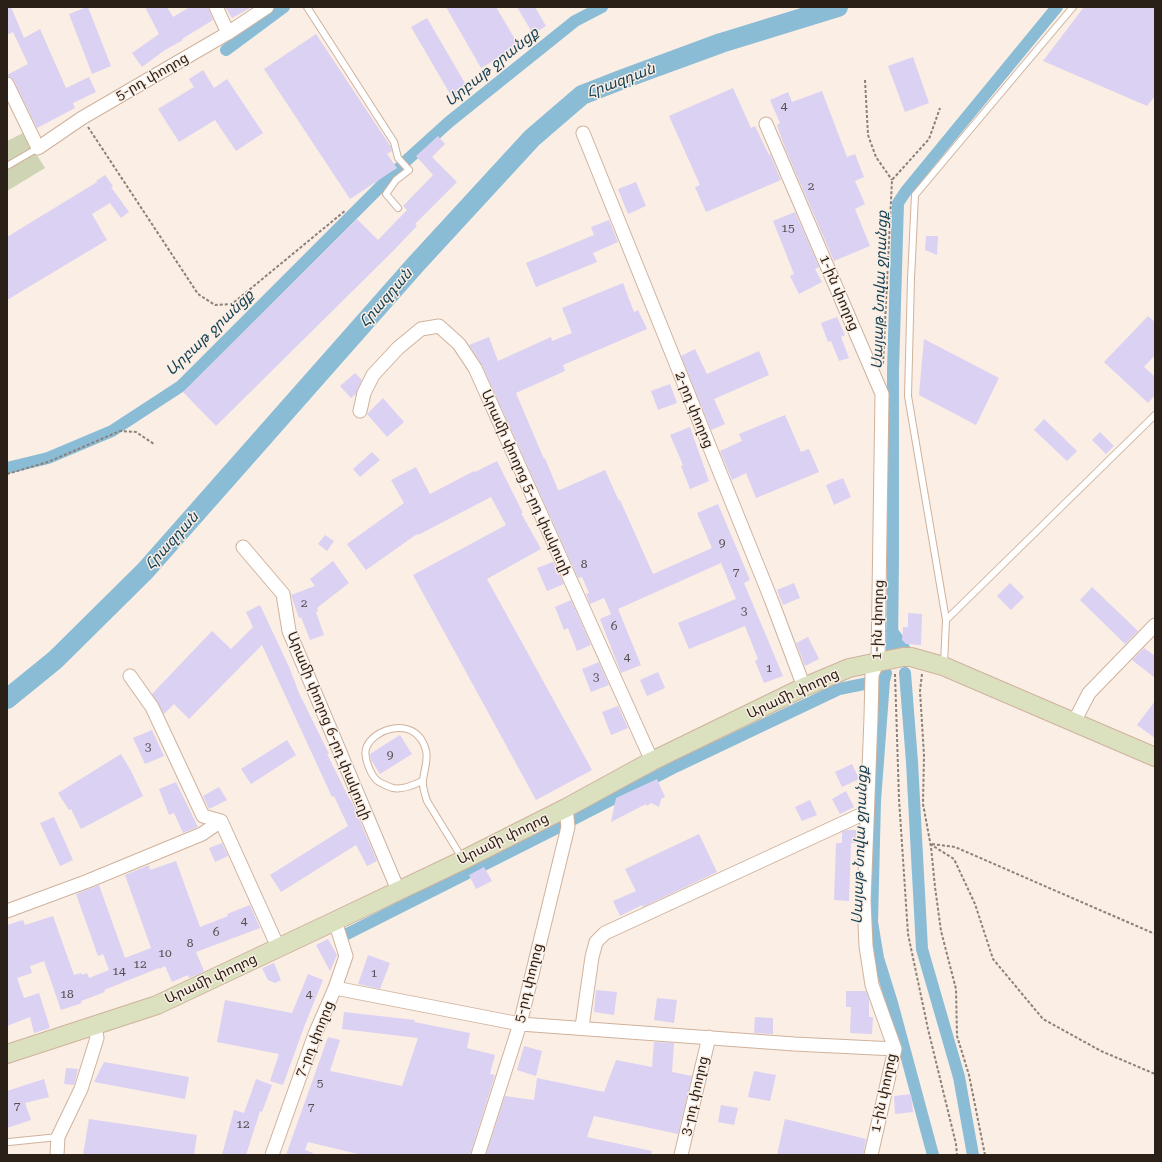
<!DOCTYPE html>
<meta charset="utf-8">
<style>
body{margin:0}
#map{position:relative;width:1162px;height:1162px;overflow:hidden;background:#faeee5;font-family:"Roboto Serif",serif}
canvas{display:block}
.frame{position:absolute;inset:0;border:8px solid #2b2017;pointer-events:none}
</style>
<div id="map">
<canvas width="1162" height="1162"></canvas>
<div class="frame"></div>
</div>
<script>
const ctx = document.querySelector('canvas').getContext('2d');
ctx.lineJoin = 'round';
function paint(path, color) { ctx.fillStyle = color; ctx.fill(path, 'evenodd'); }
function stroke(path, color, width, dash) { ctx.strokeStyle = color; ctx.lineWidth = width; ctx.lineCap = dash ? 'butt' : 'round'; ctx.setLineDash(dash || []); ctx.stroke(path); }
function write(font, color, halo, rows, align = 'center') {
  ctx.font = font + ' "Roboto Serif","Noto Sans Armenian",serif'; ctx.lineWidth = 3; ctx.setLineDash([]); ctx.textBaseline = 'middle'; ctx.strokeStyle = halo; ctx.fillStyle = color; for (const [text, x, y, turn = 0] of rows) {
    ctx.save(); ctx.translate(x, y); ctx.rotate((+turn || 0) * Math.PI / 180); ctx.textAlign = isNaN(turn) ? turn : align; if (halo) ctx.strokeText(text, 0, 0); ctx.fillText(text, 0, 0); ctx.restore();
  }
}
const green = new Path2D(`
 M23,133L45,168L7,191V141Z`);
const canal = new Path2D(`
 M226,50L284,7
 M407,160L449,122L575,21L602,7
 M7,468L48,458L112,431L181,386L399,168
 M892,631L904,648
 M892,649L893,557V370L898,203L906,191L1057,7
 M886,673L884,681L875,801L872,922L878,958L892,1003L933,1155
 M905,673L912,762L922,949L959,1077L973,1155
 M572,820L677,766L839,689L869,683
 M347,934L561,826`);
const river = new Path2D(`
 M7,699L55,660L145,571L416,264L532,138L582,95L623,79L721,43L838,7`);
const building = new Path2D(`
 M7,7H11L24,38L40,29L66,88L89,77L96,92L73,103L75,108L37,128L14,81L7,75L28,64L13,32L7,35Z
 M87,7H88L111,66L92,74L69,14Z
 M145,7H167L173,17L190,7H208L213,20L182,39L183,40L165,50L142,67L132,53L159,34Z
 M225,7H252L232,18Z
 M446,7H496L519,46L481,68Z
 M517,7H535L546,26L533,34Z
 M1084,7H1155V96L1147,106L1043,61Z
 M427,18L469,90L453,99L411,27Z
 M316,34L391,147L392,151L387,154L397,168L350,199L264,69Z
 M913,57L929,103L905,112L888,66Z
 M203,70L214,88L227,79L263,133L236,151L215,120L179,142L158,109L194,87L189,79Z
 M733,88L751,128L755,126L769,155L770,154L781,180L706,212L695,187L700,185L669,116Z
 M822,91L847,157L855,154L864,177L855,181L865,204L855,209L870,246L834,261L785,148L777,125L780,123L770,100L788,92L792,102Z
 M438,136L445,144L432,157L457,182L415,224L417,226L392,252L216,426L183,392L357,219L378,240L407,210L403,206L433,175L416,156Z
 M105,175L113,186L111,187L129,212L121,218L110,203L92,214L107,240L7,300V237L97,182L96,181Z
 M636,182L646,206L628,214L618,189Z
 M795,212L819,267L815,269L822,282L799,294L790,276L794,274L773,221Z
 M609,220L618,242L593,253L597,262L536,287L526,263L594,235L591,227Z
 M926,236H938L937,255L925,250Z
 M623,283L634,312L638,310L647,329L563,365L565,371L516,393L544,459L545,458L558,490H560L605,470L619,501L620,500L653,574L712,548L697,513L718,504L750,580L744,583L783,676L764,683L755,661L758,659L745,626L689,649L678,623L736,599L721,563L618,609L641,665L621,673L600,619L611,614L604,598L590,604L586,594L589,593L582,577L578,578L482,365L469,345L489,337L498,361L551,337L552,341L572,333L562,308Z
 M1148,316L1155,322V355L1144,367L1155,377V395L1148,403L1104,362Z
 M837,317L845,335L841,337L849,358L839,361L831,341L828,342L821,323Z
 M924,339L999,378L976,425L919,395Z
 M695,349L707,374L759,351L769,375L714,399L725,424L711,430L681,356Z
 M355,373L362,380L356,394L351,398L340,386Z
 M670,384L677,403L658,410L651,391Z
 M383,398L404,422L387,437L367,414Z
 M785,415L801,452L809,449L819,472L756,498L746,473L732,480L720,451L742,441L739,434Z
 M1044,419L1077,451L1067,461L1034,430Z
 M690,427L709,481L690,489L681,466L683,465L670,435Z
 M1100,432L1114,446L1106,454L1092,440Z
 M372,452L380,460L360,477L353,469Z
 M497,461L523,513H521L541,549L487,579L592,770L536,800L413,575L506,525L491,497L418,535L417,534L366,570L347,544L404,503L391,480L416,467L430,494L474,471L475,472Z
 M843,478L851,497L834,505L826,485Z
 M325,535L334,541L327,551L318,544Z
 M333,561L349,583L317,608L318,611L316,612L324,635L310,640L301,617L299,618L291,595L315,586L310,579Z
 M553,562L564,584L547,591L537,568Z
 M794,583L800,598L783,605L777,590Z
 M1010,583L1024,597L1011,610L997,596Z
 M1092,587L1138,631L1125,644L1080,600Z
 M571,600L591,645L577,651L568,628L564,630L555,607Z
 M260,605L290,669L299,693L329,754H327L350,800H351L377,861L367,866L356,845L281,892L270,875L348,826L334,796L332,797L262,645L189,719L174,704L164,714L152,694L212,631L231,649L253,627L246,612Z
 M908,613L922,614L921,645L906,644L902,640L903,627H908Z
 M808,637L819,659L805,666L796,643Z
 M1144,648L1155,656V678L1132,660Z
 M599,662L609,685L591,692L582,669Z
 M658,672L665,688L647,696L640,680Z
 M1155,701V738L1137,725Z
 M618,706L628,728L611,735L602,712Z
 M152,730L164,756L145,764L133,738Z
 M400,735L412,754L380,774L371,760L370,754Z
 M287,740L296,755L251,784L241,769Z
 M121,754L131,771L143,796L81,829L71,809L69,810L58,793Z
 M852,764L859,779L842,787L835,772Z
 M657,779L665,797L661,799L659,807L651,803L647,806L646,804L611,822L616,798Z
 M176,782L198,827L183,833L174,813L169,815L159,789Z
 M219,787L227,800L209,809L203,796Z
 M846,791L854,807L840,814L832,799Z
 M810,800L817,815L802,821L795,807Z
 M54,817L73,860L60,866L40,823Z
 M847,830H857V843H851L849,901L834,900L836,843H842V832Z
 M699,834L717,872L643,907L642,905L620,916L613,901L636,891L625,869Z
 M222,843L228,856L215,862L209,848Z
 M176,861L200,927L228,916L227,914L250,905L260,928L196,952L204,971L201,973L189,978L188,975L172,982L165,966L160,969L159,968L104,990L105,992L81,1001L82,1003L61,1010L44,961L30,966L32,973L17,978L24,998L39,993L50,1028L34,1033L30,1017L7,1026V925L23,920L25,925L53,916L74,975L81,973L82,975L87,973L89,978L109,970L103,954L98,956L76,894L99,885L125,958L151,948L125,875L149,865L150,870Z
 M484,867L492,881L476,889L469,875Z
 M328,939L337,955L330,971L316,945Z
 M368,955L390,963L380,989L358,984Z
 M274,963L281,980L275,983L268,980L262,968Z
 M308,974L323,980L304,1027L283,1085L270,1081L279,1054L217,1042L225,1000L292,1013Z
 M596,990L617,992L614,1015L594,1012Z
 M846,991H866L869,999V1017H873L872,1034L850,1033L851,1007H846Z
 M657,998L677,1000L674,1023L654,1020Z
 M344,1012L415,1020L414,1022L470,1033L467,1048L495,1055L490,1074L495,1075L470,1155H362L308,1142L305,1150L313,1153L312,1155H286L328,1037L340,1040L330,1071L402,1086L418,1038L342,1029Z
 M755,1017L773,1018V1034L754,1033Z
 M654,1042L674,1043L672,1072L692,1076L678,1134L594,1116L587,1137L652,1151L651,1155H486L505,1096L534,1100L537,1078L604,1092L616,1060L652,1067Z
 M524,1046L542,1051L536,1076L517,1070Z
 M104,1062L189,1077L185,1099L94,1082Z
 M66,1068L78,1069L74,1085L64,1084Z
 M754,1071L776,1075L770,1101L748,1097Z
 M44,1079L49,1097L25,1103L31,1120L7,1128V1091Z
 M256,1079L272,1085L262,1112L260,1111L246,1155H222L234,1110L244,1113Z
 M911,1094L913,1112L895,1114L894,1096Z
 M721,1105L738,1108L734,1125L718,1122Z
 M89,1119L197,1135L194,1155H83Z
 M785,1119L866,1139L863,1155H777Z`);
const path = new Path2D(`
 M865,80L868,135L876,157L892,180
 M88,127L198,294L215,305L232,304L346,210
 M883,364L892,180L929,139L940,108
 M7,474L48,462L120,431L136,432L154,444
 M895,674L899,799L908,934L928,1029L956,1144L957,1155
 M922,674L920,691L924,755L923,804L931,847L935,887L941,931L956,989L957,1036L969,1075L985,1155
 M930,844L954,859L975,904L993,959L1043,1019L1101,1051L1155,1074
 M932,844L955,847L1155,934`);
const service = new Path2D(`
 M307,7L394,142L398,158L409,170L396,180L386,194L398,208
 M7,166L38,148
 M946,620L908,396L911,279L915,195L1073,7
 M944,664L946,620L1155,415
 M422,781C414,785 403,790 393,788C389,787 383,784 379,782C371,777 362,755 367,746C376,728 408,720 421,739C431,755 425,764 423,780C422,787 425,794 427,801L462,858
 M9,1142L58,1137`);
const minor = new Path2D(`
 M216,7L228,33
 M7,84L38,148L82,118L228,33L267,7
 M766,124L882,394L878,661L872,675L871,717L864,901L866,946L872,985L895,1049L871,1155
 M583,133L771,599L804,687
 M360,411L364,393L373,375L398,348L421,329L439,326L459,344L475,368L652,761
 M243,547L283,594L289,631L398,890
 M130,676L152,707L203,816L221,821L278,947
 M1074,722L1089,693L1155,625
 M7,911L88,881L202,834L221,821
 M335,988L520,1024L794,1044L895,1049
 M582,1027L592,957L596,942L605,933L867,812
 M57,1155L58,1137L81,1089L97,1038L95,1026
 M272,1155L315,1034L335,988L346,956L335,921
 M478,1155L520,1024L568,827L566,808
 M681,1155L709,1037`);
const secondary = new Path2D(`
 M7,1054L157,1005L335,921L463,860L566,808L652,761L804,687L849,668L903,657H911L943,666L1155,757`);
const numberNames = [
 ["4",784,106],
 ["2",811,186],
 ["15",788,228],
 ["9",722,543],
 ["8",584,564],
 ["7",736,572],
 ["2",304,603],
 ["3",744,611],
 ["6",614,626],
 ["4",627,657],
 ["1",769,668],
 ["3",596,677],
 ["3",148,747],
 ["9",390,755],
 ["4",244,921],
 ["6",216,932],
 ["8",190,943],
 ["10",165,953],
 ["12",140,964],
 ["14",119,971],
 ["1",374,973],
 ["18",67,994],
 ["4",309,994],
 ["5",320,1083],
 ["7",17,1106],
 ["7",311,1107],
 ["12",243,1124]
];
const streetNames = [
 ["5-րդ փողոց",152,77,-30],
 ["1-ին փողոց",839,293,67],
 ["2-րդ փողոց",694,410,68],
 ["Արամի փողոց 5-րդ փակուղի",526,483,66],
 ["1-ին փողոց",878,620,-88],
 ["Արամի փողոց",793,694,-25],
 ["Արամի փողոց 6-րդ փակուղի",329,726,68],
 ["Արամի փողոց",503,839,-26],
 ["Արամի փողոց",211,979,-25],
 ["5-րդ փողոց",529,983,-76],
 ["7-րդ փողոց",315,1039,-68],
 ["1-ին փողոց",884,1093,-78],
 ["3-րդ փողոց",695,1096,-77]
];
const waterNames = [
 ["Արբաթ ջրանցք",492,67,-39],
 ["Հրազդան",621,81,-21],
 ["Սայաթ Նովա ջրանցք",880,290,-88],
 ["Հրազդան",386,298,-49],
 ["Արբաթ ջրանցք",210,333,-44],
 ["Հրազդան",172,541,-48],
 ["Սայաթ Նովա ջրանցք",860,845,-88]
];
paint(green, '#ced4b4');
stroke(canal, '#8abcd6', 12);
stroke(river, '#8abcd6', 20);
paint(building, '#dbd1f2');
stroke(service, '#d0b29c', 8);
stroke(minor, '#d0b29c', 15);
stroke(secondary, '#d0b29c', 20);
stroke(path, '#8c8178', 2, [3, 2]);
stroke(service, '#fff', 6);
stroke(minor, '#fff', 13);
stroke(secondary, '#dbe0bf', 18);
write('12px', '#574c4e', null, numberNames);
write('14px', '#2b2017', '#faeee5', streetNames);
write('italic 15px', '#184255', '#faeee5', waterNames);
</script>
